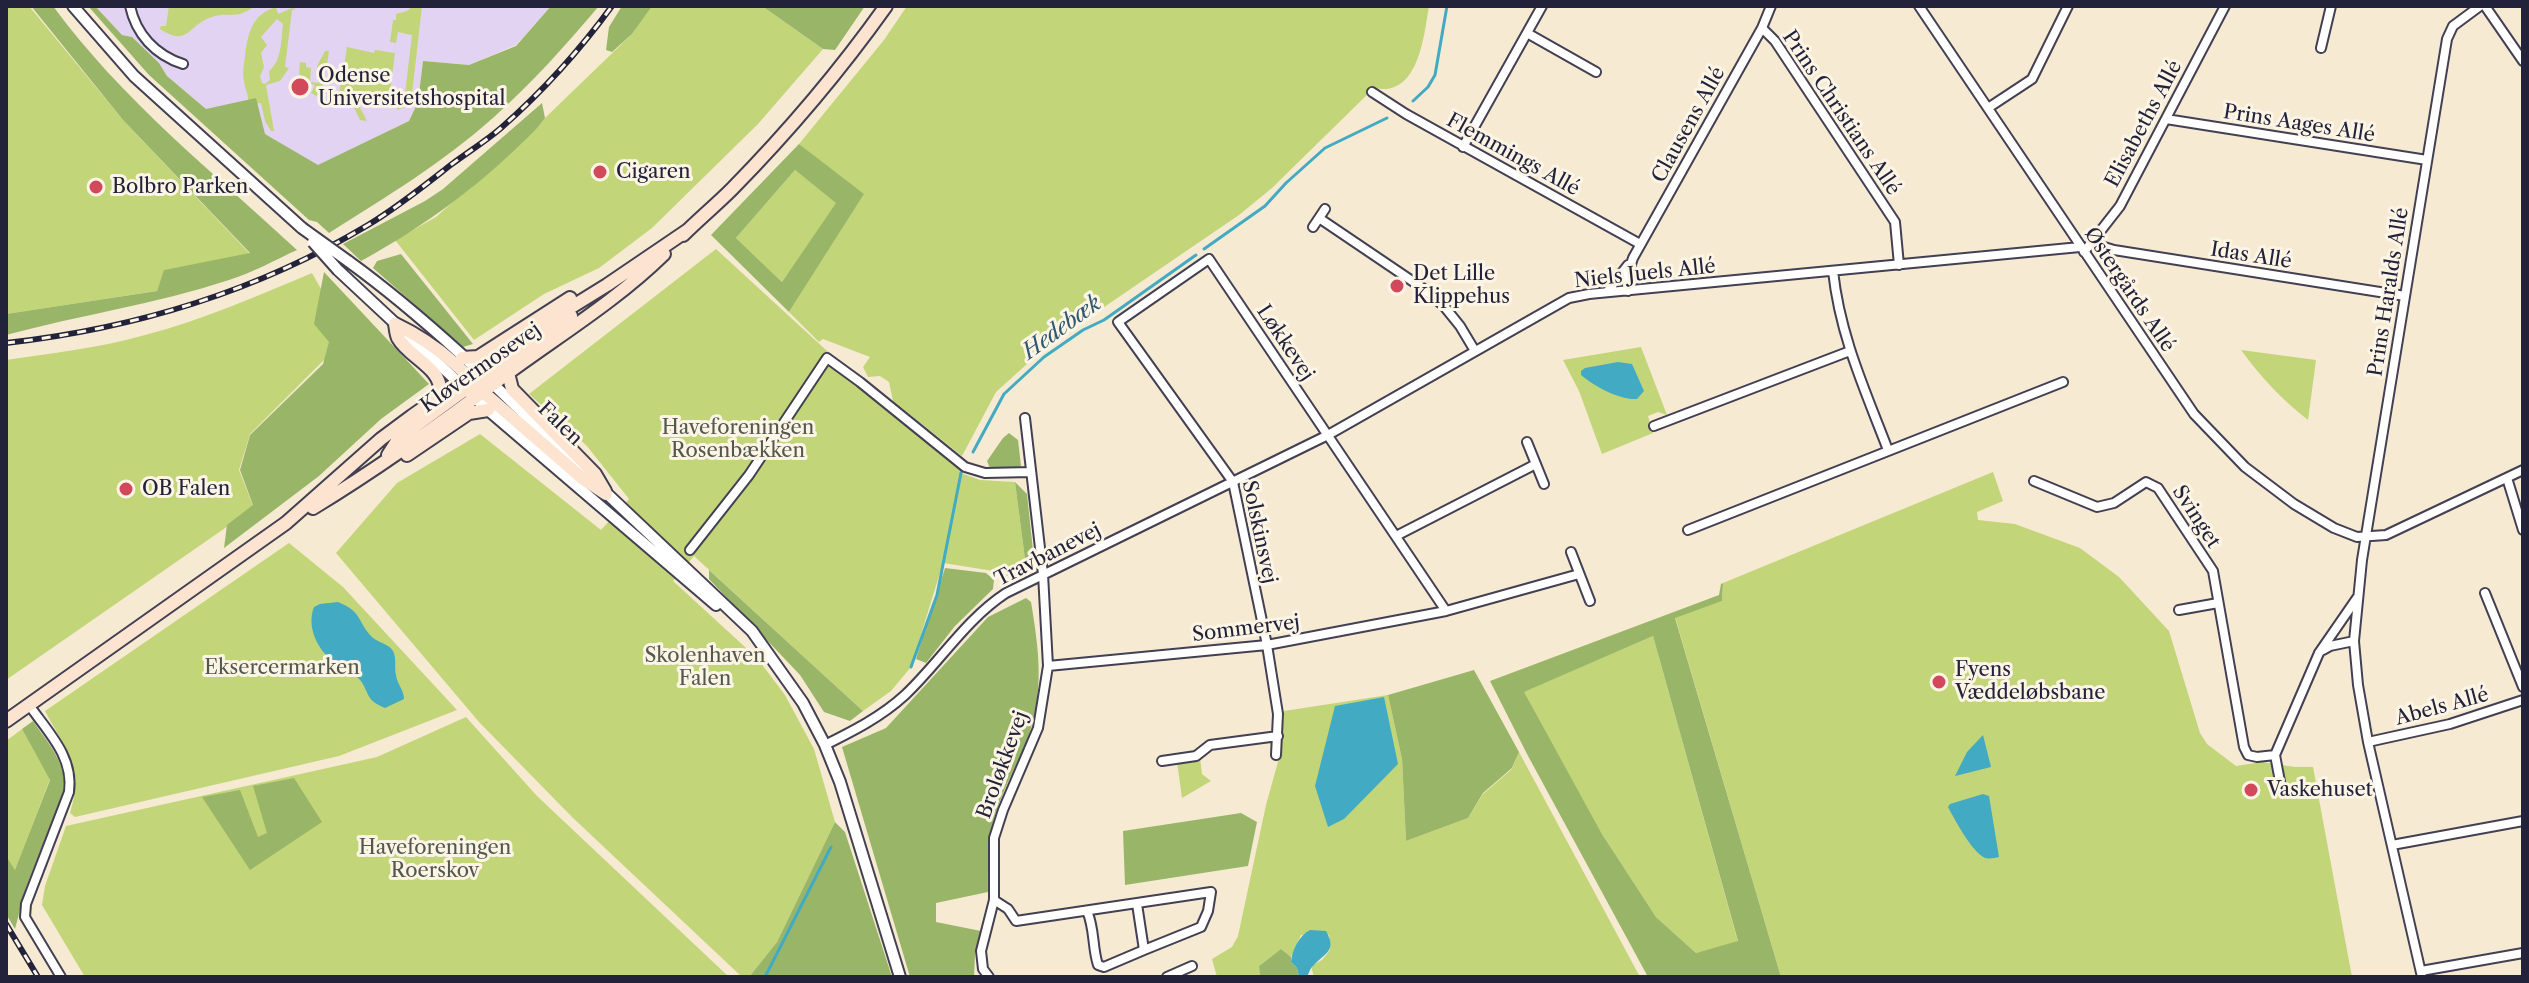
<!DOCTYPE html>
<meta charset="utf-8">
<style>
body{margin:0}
#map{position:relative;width:2529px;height:983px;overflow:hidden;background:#f7ead3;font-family:"Libre Caslon Text",serif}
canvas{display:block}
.frame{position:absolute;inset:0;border:8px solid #22223b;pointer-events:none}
</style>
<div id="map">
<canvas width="2529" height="983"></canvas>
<div class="frame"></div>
</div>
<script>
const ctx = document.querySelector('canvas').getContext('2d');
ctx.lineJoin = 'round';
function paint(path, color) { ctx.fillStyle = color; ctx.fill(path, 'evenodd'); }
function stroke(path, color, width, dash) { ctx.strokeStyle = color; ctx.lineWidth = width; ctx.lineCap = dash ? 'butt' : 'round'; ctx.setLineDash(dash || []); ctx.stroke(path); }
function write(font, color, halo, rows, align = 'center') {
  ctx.font = font + ' "Libre Caslon Text",serif'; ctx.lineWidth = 6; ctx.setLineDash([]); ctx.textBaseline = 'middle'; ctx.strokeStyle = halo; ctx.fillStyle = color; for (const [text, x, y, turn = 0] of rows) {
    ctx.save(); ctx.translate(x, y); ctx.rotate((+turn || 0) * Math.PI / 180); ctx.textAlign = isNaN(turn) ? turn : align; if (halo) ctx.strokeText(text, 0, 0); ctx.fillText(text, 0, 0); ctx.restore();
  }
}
const built = new Path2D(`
 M95,6H551L516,45L469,65L423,61L418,102L409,121L318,166L265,134L206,109L167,76L159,63L132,37L122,35Z`);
const green = new Path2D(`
 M6,6H29L123,120L250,254L165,270L157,291L6,314Z
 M169,6H255C234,21 230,11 212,17C188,24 189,48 160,29L161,26H166Z
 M412,6H422L412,94L406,107L397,110L396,103L400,102L402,94H405L412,35L398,32L396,43L390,42L393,20H396V14L407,11Z
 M651,6H762L823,49L758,124L652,228L599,268L544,294L474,340L395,240L436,217L539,126L545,118L632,34Z
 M907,6H1429C1424,35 1419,98 1374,88L1272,188L1239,215L1047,346L996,392L962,456L893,401L889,382L880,376L868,377L863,367L870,357L823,339L819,342L789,312L863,195L799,144L884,40Z
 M276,7L278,14L292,8L296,9L292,10L285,67L289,68L280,81L266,85L274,131H271L265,121L261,103L248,105C249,93 245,91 244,81C242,73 244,64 245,56C248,33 252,14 276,7ZM277,19L283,24C281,40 282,61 269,71L270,80L265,84L262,83L260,76L264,67L261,53L267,45L261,37Z
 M347,47L374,53L375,50L395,53L390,92L396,93L395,98L358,104L367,121L360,120L351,101L338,102L341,79H345L351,73L344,66Z
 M325,51H329L327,65H325L321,98L311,93L315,86L299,74L300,62L306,63V67L311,68L310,82L318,83L321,76L317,66Z
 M795,170L837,203L782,282L736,238Z
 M716,249L826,350L964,460L961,473L980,480L1015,482L1026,567L1019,575L1007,576L1000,572L943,563L911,667L891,691L863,711L694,556L673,581L757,658L785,695L814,749L835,822L777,942L749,977H742L572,817L479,722L336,553L397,483L480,434L601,530L629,499L587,446L529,394Z
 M312,273L342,326L335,349L250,434L239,470L254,508L6,680V360C52,353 100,348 145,335C203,320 257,296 312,273Z
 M1641,347L1667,415L1658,412L1648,416L1653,433L1602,454L1579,391L1563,360Z
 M2241,350L2316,360L2308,420C2281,399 2261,377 2241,350Z
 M1993,472L2003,501L1977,512L1978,520L2015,524L2080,548L2119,577L2169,631L2200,733L2207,744L2236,766L2262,762L2295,767H2313L2352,977H1781L1675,617L1722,601L1723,583Z
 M289,543L343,587L457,710L339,756L75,817L70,813C85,768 65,749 45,711Z
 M1653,636L1738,942L1696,953L1656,917L1602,834L1523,692Z
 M1388,695L1402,759L1406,841L1468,818L1483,794L1512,769L1519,752L1640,977H1314L1311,966L1322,960L1330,950L1329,935H1301L1291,957L1281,949L1259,966L1260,977H1217L1212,959L1232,947L1238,936L1266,805L1281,751L1284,711Z
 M466,717L537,796L729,977H85L42,905L45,886L66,826L377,757Z
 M22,729L50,779L15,871L6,856V741Z
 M1200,758L1202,774L1211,781L1182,798L1177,762Z`);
const forest = new Path2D(`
 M31,6H53C121,99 213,172 297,250C275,260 252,273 229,280C156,304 80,315 6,335V314L157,291L164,270L250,253L123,120Z
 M88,6H95L122,35L132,37L159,63L167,76L206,109L256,98L265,134L318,165L409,121L418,102L423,61L469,65L516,46L551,6H599C566,45 532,83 494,117C444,162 386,197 329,233L317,222L309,220L149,75Z
 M622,6H652L632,34L612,52L606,50L609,27Z
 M762,6H865L835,50L823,49Z
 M542,103L545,118L539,126C486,181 427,225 361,261L343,244L425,201L443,189Z
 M799,144L864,194L789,312L711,235ZM795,170L836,203L782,282L736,238Z
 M401,254L473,344L463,347L373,268L377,261Z
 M324,272L429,384L381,419L319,476L224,548L227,525L253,505L240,470L250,435L323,364L329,342L314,324Z
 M1009,433L1018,440L1021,466L1013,469L990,468L987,461L1003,438Z
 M1015,482L1027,494L1034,560L1026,567Z
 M945,568L986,573L994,580L993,589L955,626L926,663L916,659Z
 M709,570L863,711L850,721L824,712L800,675L709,579Z
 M1723,583L1722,601L1675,618L1781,977H1648L1527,754L1490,681L1719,595L1721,584ZM1653,636L1738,941L1696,953L1656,917L1602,834L1524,692Z
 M1026,598L1031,602C1037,639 1042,670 1036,707C1030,745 1008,776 996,812C987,838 988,864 988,892L936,903V922L981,931L975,954L974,977H910L842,747L886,728L988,617Z
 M1474,670L1519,752L1512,768L1483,793L1468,818L1406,841L1402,759L1388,695Z
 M33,721C48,743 67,763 64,790L26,887L15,929L6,914V856L15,870L50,780L22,729Z
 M294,778L322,822L250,870L202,797L240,790L258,837L267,833L253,786Z
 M1241,813L1257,822L1248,866L1125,885L1123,831Z
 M835,822L845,832L892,977H749L777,942Z
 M1281,949L1291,957V962L1297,968L1299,977H1260L1259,966Z`);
const water = new Path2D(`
 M1618,362L1632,364L1644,391L1637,399C1619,400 1594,386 1581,375V371L1585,368Z
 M338,602C363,612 357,622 372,637C378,643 388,643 393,651C397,659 394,667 396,675C397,684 404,690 404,699L385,708C366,700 370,695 361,681C355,673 342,669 335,663C318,651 306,627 314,607L320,604Z
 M1384,697L1398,764L1344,819L1328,827L1315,786L1335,706Z
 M1983,735L1991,767L1955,776L1967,752Z
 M1983,794L1989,796L1999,857C1995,858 1989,859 1985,858C1972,852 1955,820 1948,807L1950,804Z
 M1310,930L1326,931C1337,951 1326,952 1314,965C1310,968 1309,973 1307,977H1299L1297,968L1291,962C1292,950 1299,936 1310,930Z`);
const stream = new Path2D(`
 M1413,101L1428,87L1435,75L1447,6
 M1204,249L1265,206L1286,183L1325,148L1387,118
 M973,452L1004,394L1044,357L1083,330L1104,320L1196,255
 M911,667L937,595L961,473
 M765,977L831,847`);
const minor = new Path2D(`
 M130,6C136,34 155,55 183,64
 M1919,6L2194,414L2245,467L2294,504L2334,528L2357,537L2386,535L2523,470
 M2485,6L2523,61
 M1762,28L1775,41L1895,222L1899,265
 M1527,33L1596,72
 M2321,48L2331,6
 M1372,92L1406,114L1640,244
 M1988,108L2032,79L2068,6
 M2166,119L2427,160
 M1463,147L1542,6
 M1319,218L1421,287L1443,305L1460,326L1475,351
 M1313,227L1325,209
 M2096,240L2101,246L2114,250L2405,296
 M2084,252L2120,206L2225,6
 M1833,271C1840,336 1865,390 1888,450
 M1628,291L1627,277L1633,258L1762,28L1771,6
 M1607,292L1628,265
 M1654,426L1850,351
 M1527,442L1544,484
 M2507,478L2523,530
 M2034,481L2097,507L2114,503L2146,482L2158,488L2213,571L2244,747L2248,755L2257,757L2275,755
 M1688,530L2063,382
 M1396,536L1536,464
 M690,550L749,475L827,358L860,382L965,467L985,473L1031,472
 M1571,552L1590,601
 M2485,593L2523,687
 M2179,610L2218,603
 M2323,650L2330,646L2354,641
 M1048,666L1267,645L1446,611
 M29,705C48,732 74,757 69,792L26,904L25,917L61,977
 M2368,742L2450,724L2523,700
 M825,745C853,731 881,717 905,695C940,662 965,620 1006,593L1328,435L1569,298L1589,294L2080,247
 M1276,755L1278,714L1267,645L1233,482L1118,322L1209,259L1446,611L1579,574
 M1162,761L1196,756L1210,745L1278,736
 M2282,792L2275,755L2319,653L2357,598
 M2392,845L2523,821
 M994,900L1008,909L1016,921L1211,892L1208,911L1201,927L1144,950
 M1087,911C1095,929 1092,947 1098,965L1104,967L1144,950L1137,904
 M2421,971L2523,953
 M989,977L983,969L981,951L994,900V838L1003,810L1038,728L1048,666L1043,574L1025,418
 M1167,977L1192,966
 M2422,977L2368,742L2358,685L2354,641L2362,560L2447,39L2453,26L2480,6`);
const tertiary = new Path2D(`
 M73,6L134,76L302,228
 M348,261C435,324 513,403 590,478
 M338,270L488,410L716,605
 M602,489L752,631L803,703L825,745L840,782L900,977`);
const secondary = new Path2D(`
 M683,235C699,219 716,205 732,189C788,132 839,72 886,6
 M395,324C416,334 436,347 454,363C461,369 465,375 474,378
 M395,324C396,329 396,334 398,338C410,359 444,368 440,395
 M462,358L478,357L570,298
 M508,373L512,389L595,474L605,491
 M458,383L469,384L483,392L582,478L606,494
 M476,395C493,363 541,337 571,316
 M388,455L399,438L466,389L471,380
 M407,455L469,413L488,410
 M313,508C379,468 443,422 504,376C558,336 616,301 664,254
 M6,721L286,523L381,439L412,416L536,329L607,285L688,230`);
const rail = new Path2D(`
 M6,343C133,329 258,291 368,225C398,207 425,185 452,164C468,152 486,141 501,128C542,92 580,50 612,6
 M6,924L38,977`);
const tertiaryBridge = new Path2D(`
 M302,228L348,261
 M313,242L338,270`);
const markers = [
 [300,87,10,"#d1495b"],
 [600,172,8,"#d1495b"],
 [96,187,8,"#d1495b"],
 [1397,286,8,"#d1495b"],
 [126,489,8,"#d1495b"],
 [1939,682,8,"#d1495b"],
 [2251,790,8,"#d1495b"]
];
const poiNames = [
 ["Odense",318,76],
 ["Universitetshospital",318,99],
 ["Cigaren",616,172],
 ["Bolbro Parken",112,187],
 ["Det Lille",1413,274],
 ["Klippehus",1413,297],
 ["OB Falen",142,489],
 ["Fyens",1955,670],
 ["Væddeløbsbane",1955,693],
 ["Vaskehuset",2267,790]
];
const streetNames = [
 ["Prins Christians Allé",1841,113,56],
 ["Elisabeths Allé",2144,124,-62],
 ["Prins Aages Allé",2299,124,9],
 ["Clausens Allé",1689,125,-61],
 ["Flemmings Allé",1513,155,29],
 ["Idas Allé",2251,256,9],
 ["Niels Juels Allé",1645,274,-6],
 ["Østergårds Allé",2129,290,56],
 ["Prins Haralds Allé",2389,292,-81],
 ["Løkkevej",1285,343,56],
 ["Kløvermosevej",481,368,-35],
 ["Falen",560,424,44],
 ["Svinget",2196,517,57],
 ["Solskinsvej",1259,532,78],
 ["Travbanevej",1048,555,-27],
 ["Sommervej",1246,629,-7],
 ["Abels Allé",2442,707,-15],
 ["Broløkkevej",1003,765,-70]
];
const parkNames = [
 ["Haveforeningen",738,428],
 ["Rosenbækken",738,451],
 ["Skolenhaven",705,656],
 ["Falen",705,679],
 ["Eksercermarken",282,668],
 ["Haveforeningen",435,848],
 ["Roerskov",435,871]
];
const waterNames = [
 ["Hedebæk",1062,328,-36]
];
paint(built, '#e3d3f2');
paint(green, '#c2d578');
paint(forest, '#99b668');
paint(water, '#42aac2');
stroke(stream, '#42aac2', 3);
stroke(minor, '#424052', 12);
stroke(tertiary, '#424052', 14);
stroke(secondary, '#424052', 16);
stroke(minor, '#fff', 8);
stroke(tertiary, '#fff', 10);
stroke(secondary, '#fde4d0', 12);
stroke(rail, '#22223b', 6);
stroke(rail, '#fcf5e5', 3, [9]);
stroke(tertiaryBridge, '#424052', 14, []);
stroke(tertiaryBridge, '#fff', 10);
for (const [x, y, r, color] of markers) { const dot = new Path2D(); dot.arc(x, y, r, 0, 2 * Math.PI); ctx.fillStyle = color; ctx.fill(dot); stroke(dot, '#fcf5e5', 3); }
write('20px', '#22223b', '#fcf5e5', poiNames, 'left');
write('20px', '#22223b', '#fcf5e5', streetNames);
write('20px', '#52584d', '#fcf5e5', parkNames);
write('italic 22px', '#2f5871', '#fcf5e5', waterNames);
</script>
